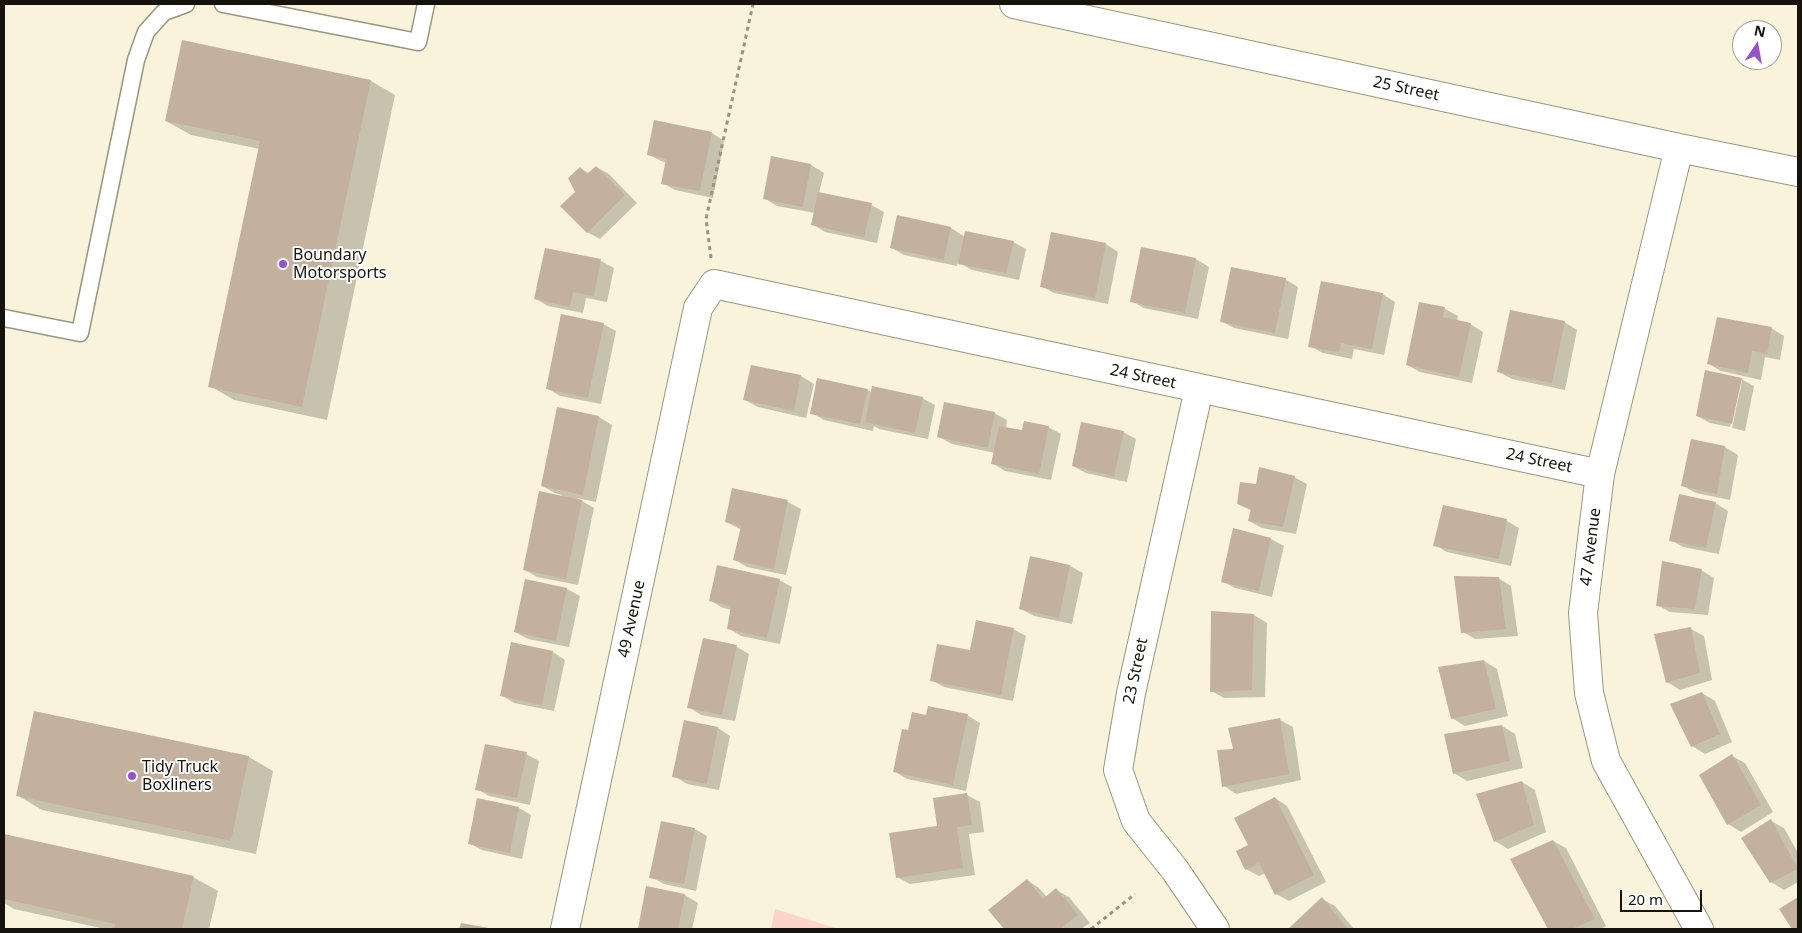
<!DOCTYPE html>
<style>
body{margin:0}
#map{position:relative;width:1802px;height:933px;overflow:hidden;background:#f8f3da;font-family:"Noto Sans",sans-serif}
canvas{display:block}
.frame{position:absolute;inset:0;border:5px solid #15130b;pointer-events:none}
.north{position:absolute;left:1732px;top:20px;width:50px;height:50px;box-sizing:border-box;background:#fff;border:1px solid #a1a19d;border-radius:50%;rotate:12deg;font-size:14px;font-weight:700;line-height:20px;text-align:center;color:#15130b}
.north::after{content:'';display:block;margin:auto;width:18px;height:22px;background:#9753c8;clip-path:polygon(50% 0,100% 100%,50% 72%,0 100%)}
.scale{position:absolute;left:1620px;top:890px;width:82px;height:22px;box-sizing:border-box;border:2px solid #15130b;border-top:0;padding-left:6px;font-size:15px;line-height:18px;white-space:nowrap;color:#15130b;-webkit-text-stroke:4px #fff;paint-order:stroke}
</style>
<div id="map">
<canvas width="1802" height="933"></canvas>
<div class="frame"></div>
<div class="north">N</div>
<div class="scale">20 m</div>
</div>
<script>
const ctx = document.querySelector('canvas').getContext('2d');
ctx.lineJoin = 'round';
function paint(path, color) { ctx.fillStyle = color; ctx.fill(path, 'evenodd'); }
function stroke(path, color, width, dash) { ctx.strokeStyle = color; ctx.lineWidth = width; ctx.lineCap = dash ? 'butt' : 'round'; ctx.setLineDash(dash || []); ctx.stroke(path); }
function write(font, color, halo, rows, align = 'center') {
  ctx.font = font + ' "Noto Sans",sans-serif'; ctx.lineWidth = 4; ctx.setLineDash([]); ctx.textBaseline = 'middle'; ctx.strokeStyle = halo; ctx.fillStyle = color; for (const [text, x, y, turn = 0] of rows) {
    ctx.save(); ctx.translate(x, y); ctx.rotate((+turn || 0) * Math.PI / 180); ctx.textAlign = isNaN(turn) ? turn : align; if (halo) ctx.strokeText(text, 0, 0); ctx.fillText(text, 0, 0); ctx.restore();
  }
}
const green = new Path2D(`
 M775,909L838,929H771Z`);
const shadow = new Path2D(`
 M183,41L371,81L395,95L327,420L234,400L210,386L260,149L191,135L166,121Z
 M712,133L724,141L713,198L675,190L663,183L667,163L661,161L648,154Z
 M772,158L811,165L824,173L819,193L871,205L884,212L877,243L825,232L812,224L815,213L777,206L764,198Z
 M596,167L609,174L637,203L600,239L587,232L576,192L580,168L590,174Z
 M898,216L951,228L965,237L1013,242L1026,249L1019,280L972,270L958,262L957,266L904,255L892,248Z
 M1106,244L1118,252L1108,304L1054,293L1041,286Z
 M546,249L601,261L614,268L607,302L586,298L583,313L548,306L536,299Z
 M1142,249L1196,259L1209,267L1198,319L1144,308L1131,301Z
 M1285,279L1298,287L1288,339L1234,328L1221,321Z
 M1382,294L1395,302L1384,355L1354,349L1352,359L1323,353L1310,346Z
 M1420,304L1445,309L1458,316L1457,321L1470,324L1483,332L1472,383L1420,372L1407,365Z
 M1564,322L1577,330L1565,390L1512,379L1499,372Z
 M603,324L616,331L601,404L560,396L547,388Z
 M1771,328L1784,336L1780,360L1765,357L1761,380L1721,371L1709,364Z
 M752,366L801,376L814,384L806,418L758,407L745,400Z
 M1741,379L1754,386L1745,431L1732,428L1742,381H1740L1730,427L1710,423L1697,416Z
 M868,390L872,393L922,398L935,405L928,439L879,429L874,426L873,431L824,420L812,413Z
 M558,409L599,417L612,425L596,502L577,498L594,508L578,585L537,577L525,570L562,497V495L555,493L542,486Z
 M994,413L1007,420L1006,428L1023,432L1048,427L1061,434L1051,480L1005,471L992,463L995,453L952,444L939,437Z
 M1123,432L1136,439L1127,482L1086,473L1073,466Z
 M1692,440L1725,447L1738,455L1730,500L1696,493L1683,486Z
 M1294,477L1307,484L1296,534L1262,528L1249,521L1252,511L1238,504L1257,486Z
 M733,490L788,502L801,509L786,575L747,567L735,560L742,530L726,522Z
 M1715,503L1728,511L1719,554L1683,547L1671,540Z
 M1507,521L1519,528L1511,566L1447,552L1435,545Z
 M1234,530L1271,539L1284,546L1272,597L1235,588L1222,581Z
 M1070,566L1083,573L1072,624L1034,616L1021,609Z
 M1701,570L1714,578L1708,615L1670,612L1657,605Z
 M1498,578L1511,586L1518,636L1475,639L1463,632Z
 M526,580L567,589L580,596L569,647L528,639L515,632Z
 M779,580L792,587L780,644L741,636L728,628L732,610L723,608L711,601Z
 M1254,615L1267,623L1265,697L1224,698L1211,691Z
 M1013,629L1026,636L1013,701L944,687L931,680L971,652Z
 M1691,629L1704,636L1712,680L1680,690L1667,682Z
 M704,640L737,647L749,654L735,721L701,715L689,707Z
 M553,652L565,660L554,711L514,703L501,695Z
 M1484,661L1497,669L1508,716L1465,726L1452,718Z
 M1702,693L1715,701L1732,742L1705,754L1692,746Z
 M967,715L980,723L966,791L907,779L894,771L909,731L927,717Z
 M1280,720L1293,727L1301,780L1236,794L1224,786L1234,750Z
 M1502,726L1515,734L1523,768L1467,781L1454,773Z
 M718,728L730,736L719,790L687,784L674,776Z
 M526,754L539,761L530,805L489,796L477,789Z
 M1732,756L1745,763L1773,812L1741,832L1728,824Z
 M249,757L273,771L256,854L42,810L17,795Z
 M1522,782L1535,790L1546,832L1508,849L1495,841Z
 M967,795L980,802L984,832L969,834L975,875L910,884L897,877Z
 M1275,798L1287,806L1326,882L1289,901L1276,894L1266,873L1259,876L1246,869L1250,846Z
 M519,808L531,815L522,859L482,850L469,843Z
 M1771,821L1784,828L1798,853V882L1784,890L1771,882L1743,839Z
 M695,829L707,836L696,891L664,884L651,877Z
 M4,835L193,877L218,891L209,929H105L14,909L4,903Z
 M1553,841L1566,848L1606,926L1600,929H1549L1512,860Z
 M1027,880L1039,888L1047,897L1056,890L1069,897L1090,923L1081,929H1005L990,911Z
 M647,888L685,895L698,903L692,929H639Z
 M1322,899L1335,906L1354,929H1290Z`);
const building = new Path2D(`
 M182,40L371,80L302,407L208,387L260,141L165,121Z
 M654,120L712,132L700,191L661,184L666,159L647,155Z
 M771,156L811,164L803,207L763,199Z
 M596,166L625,195L587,233L560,206L575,192L568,178L580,167L587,174Z
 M818,192L872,203L864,237L811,225Z
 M897,215L951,227L944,260L890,248Z
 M965,231L1014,241L1006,273L958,264Z
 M1051,232L1106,243L1095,298L1040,287Z
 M1141,247L1196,258L1185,313L1130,302Z
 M545,248L601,259L594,296L573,292L570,307L534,299Z
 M1231,267L1286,278L1275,333L1220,322Z
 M1321,281L1383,293L1372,349L1341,343L1339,352L1308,347Z
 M1419,302L1445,307L1443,317L1471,323L1459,377L1406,365Z
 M1510,310L1565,321L1552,383L1497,372Z
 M561,314L604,323L588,398L546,389Z
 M1717,317L1772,327L1767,354L1752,351L1748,373L1707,364Z
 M751,365L801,375L794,411L743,400Z
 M1705,370L1742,378L1732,424L1696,416Z
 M817,378L868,389L860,424L810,414Z
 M872,386L923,397L915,433L865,422Z
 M944,402L995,412L988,448L937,437Z
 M557,407L599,416L583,495L541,486Z
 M1024,421L1049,426L1039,474L991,464L999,426L1022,430Z
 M1081,422L1124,431L1114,476L1072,466Z
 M1691,439L1725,446L1717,494L1681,486Z
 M1259,467L1295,476L1283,527L1248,521L1251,509L1237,504L1240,482L1256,484Z
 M732,488L788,500L774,569L733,560L741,526L725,522Z
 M539,491L582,500L566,579L523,570Z
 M1679,494L1716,502L1706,548L1669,541Z
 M1443,505L1507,519L1499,559L1433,546Z
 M1233,528L1271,538L1259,591L1221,582Z
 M1030,556L1070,565L1059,618L1019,609Z
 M1662,561L1702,569L1695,609L1656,606Z
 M717,565L780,579L767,638L727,629L731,606L709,601Z
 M1454,576L1499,577L1506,629L1461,633Z
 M525,579L567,588L556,641L514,632Z
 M1211,611L1254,614L1252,690L1210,692Z
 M976,620L1014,628L1001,695L930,681L937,644L970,650Z
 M1691,627L1700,673L1666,683L1654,634Z
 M703,638L737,645L722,715L687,708Z
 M511,642L553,651L542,705L500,696Z
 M1484,660L1496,709L1451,719L1438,667Z
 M1702,692L1720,734L1691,747L1670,704Z
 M928,706L968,714L953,785L893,772L902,729L908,730L912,712L926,715Z
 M34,711L249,756L231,841L16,796Z
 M1280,718L1289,774L1222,787L1217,750L1233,749L1228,728Z
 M684,720L718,727L707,784L672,777Z
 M1502,725L1510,761L1453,774L1444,734Z
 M485,744L527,752L517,798L475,790Z
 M1732,754L1761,805L1727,825L1699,775Z
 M1522,781L1534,825L1494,842L1476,794Z
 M967,793L972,825L957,827L963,868L896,878L889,833L937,826L933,798Z
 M1275,797L1314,875L1275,895L1259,863L1245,870L1236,851L1248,845L1234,818Z
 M477,798L519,807L510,853L468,844Z
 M1771,819L1798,869L1770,883L1741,838Z
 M661,821L695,828L684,884L649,878Z
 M4,834L194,876L182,929H114L115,924L4,899Z
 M1553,840L1595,919L1572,929H1548L1510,859Z
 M1027,879L1043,899L1056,888L1078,915L1060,929H1004L988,910Z
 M646,886L685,894L678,929H638Z
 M1322,897L1348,929H1288Z
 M1798,897V929H1792L1779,909Z
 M461,923L489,928V929H459Z`);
const path = new Path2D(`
 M711,258L706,219L753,4
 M1091,929L1135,894`);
const lane = new Path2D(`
 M223,4L418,42L426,4
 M4,318L80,333L136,60L146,32L164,12L186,4`);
const street = new Path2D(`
 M1199,389L1131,693L1118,770L1136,821L1175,870L1215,929
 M565,929L698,308L714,284L1600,474`);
const secondary = new Path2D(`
 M1014,4L1679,148L1798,172
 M1679,148L1600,474L1583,613L1589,693L1606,761L1699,929`);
const markers = [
 [283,264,5,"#9753c8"],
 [132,776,5,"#9753c8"]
];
const streetNames = [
 ["25 Street",1406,89,12],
 ["24 Street",1143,377,12],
 ["24 Street",1539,461,12],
 ["47 Avenue",1591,547,-83],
 ["49 Avenue",632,619,-78],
 ["23 Street",1136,671,-78]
];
const poiNames = [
 ["Boundary",293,255],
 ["Motorsports",293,273],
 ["Tidy Truck",142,767],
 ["Boxliners",142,785]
];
paint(green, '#fcd4c8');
paint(shadow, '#0003');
paint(building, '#c3b19e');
stroke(lane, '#9a967f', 19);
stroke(street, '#9a967f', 30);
stroke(secondary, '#9a967f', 30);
stroke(path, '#989482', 3, [4, 4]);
stroke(lane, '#fff', 16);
stroke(street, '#fff', 28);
stroke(secondary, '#fff', 28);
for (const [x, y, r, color] of markers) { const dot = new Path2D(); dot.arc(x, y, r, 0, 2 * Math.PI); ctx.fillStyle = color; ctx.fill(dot); stroke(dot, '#fff', 2); }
write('16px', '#15130b', '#fff', streetNames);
write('16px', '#15130b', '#fff', poiNames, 'left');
</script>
